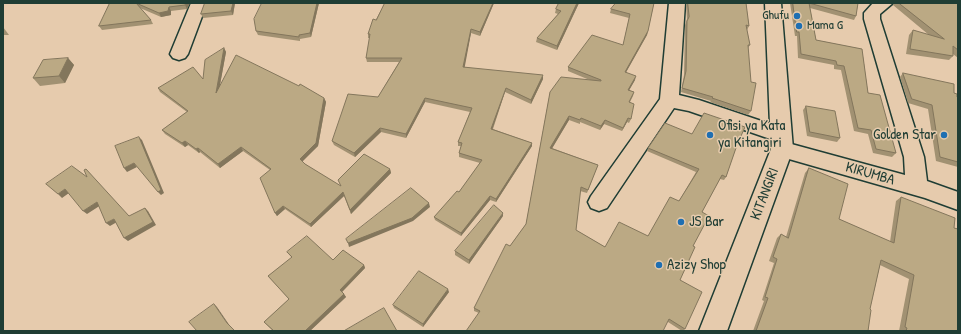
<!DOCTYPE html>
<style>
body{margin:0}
#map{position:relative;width:961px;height:334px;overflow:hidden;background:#e6cbad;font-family:"Patrick Hand",sans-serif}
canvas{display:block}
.frame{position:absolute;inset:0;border:4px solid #1f3d34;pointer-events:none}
</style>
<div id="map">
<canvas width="961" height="334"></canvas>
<div class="frame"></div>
</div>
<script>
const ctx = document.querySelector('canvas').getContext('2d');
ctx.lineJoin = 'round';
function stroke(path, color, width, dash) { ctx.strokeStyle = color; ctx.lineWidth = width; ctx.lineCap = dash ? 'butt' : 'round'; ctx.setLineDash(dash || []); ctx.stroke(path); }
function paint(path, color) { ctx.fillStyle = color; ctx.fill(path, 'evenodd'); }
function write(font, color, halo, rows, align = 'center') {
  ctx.font = font + ' "Patrick Hand",sans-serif'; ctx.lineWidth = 3; ctx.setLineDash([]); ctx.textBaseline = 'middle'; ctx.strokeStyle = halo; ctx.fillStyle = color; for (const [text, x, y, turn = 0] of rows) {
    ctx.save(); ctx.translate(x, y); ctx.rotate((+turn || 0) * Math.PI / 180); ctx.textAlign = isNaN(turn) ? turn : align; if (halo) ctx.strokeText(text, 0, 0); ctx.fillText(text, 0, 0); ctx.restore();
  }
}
const minor = new Path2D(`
 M191,3H207L188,54L185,58L179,60L173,58L170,54Z
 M669,3H685L679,95L699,100L788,130L791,135L788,140L784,142L905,175L904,157L864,19V13L873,3H893L880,14V19L924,157L927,181L958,192V210L925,198L775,155L772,149L775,143L779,142L689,111L674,108L607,208L599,211L591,208L588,202L591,196L660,99Z`);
const secondary = new Path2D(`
 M765,3H781L793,149L727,331H699L771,149Z`);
const wall = new Path2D(`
 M110,3H190L187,9L171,11V15L161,17L140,8L151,20L153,24L102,30L99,26Z
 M205,3H235L233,15L203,18L201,14Z
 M262,3H319L311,37L300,39V41L258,35L256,31Z
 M385,3H494L480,36L471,33L464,67L543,79L531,104L505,92L493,129L532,143V146L496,202L490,200L461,236L435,220L434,217L459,192L480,163L459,157V153L461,146H458V142L470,112L425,102L406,138L381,132L355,157L334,145L332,141L378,97L399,62H367L366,58L370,38H368V34Z
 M559,3H579L557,50L536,42L537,38L558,14L555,13L556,9Z
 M654,3L647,35L626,72L635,80L629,90L634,92L633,96L630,102L631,119L629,123L627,122L622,131L604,124L600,130L580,122V124L569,120L552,148L598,165L587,193L580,191L576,230L605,247L648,236L679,201L696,172L647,151L648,148L692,134L737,145L726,177L724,180L720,179L702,212L693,246L680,280L685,329L683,331H682L668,322L479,313L474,311V308L510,246L526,224L550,92L592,81L568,71V67L623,45L629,18L610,13L611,9Z
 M686,3H746L749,26L747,30L750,45L748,48L751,111L748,115L710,102L711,101L681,92L684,75L685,25L687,19Z
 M790,3H858L856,16L854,20L810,8L816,40L862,49L868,93L896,153L892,157L873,153L868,134L854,131L841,70L834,69V65L798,58L797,36H795Z
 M894,3H958V58L953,54V56L949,60L906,54L909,35L913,30L929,35L893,5Z
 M3,27L9,35H3Z
 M224,48L226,52L220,84L324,98L326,102L318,146L302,161L305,164L340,186L390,169L391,173L351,214L344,196L311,227L285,209L277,216L275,213L270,170L243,151L220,168L200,152L199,153L188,145L185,147L165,134L162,130L187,112L160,92L158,88L203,79Z
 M68,58L74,65L65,83L40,86L33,78Z
 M903,73L954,93L958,97V167L936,161L928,109L908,103L900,77Z
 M806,106L840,138L837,142L807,136L803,110Z
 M809,168L839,219L890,242L896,201L901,197L954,228L958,331H899L909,279L880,265L870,309L868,331H753L764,301L762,300L774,263L769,261L777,238L781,234L786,237L805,173Z
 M503,216L469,264L455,255V251Z
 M287,252L364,265L365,268L342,292L344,294L346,297L310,331H273L264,322L289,299L268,276L292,258Z
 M449,292L423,327L394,308L393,305Z`);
const shadedWall = new Path2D(`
 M186,3H190L187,9L185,5Z
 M233,3H235L233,15L231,11Z
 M317,3H319L311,37L310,33Z
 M493,3H494L480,36V32Z
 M577,3H579L557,50V46Z
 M169,7L171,11V15L161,17L159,13Z
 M471,29V33L464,71L463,67Z
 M648,31L647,35L624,76L625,72Z
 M224,48L226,52L218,96L216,93Z
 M68,58L74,65L65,83L59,76Z
 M543,75V79L531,104V100Z
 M636,76L635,80L627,94L628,90Z
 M506,88L505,92L491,133V129Z
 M324,98L326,102L318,146L301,163L300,159Z
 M425,98V102L406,138V134Z
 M569,116V120L550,152V148Z
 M628,118L627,122L622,131L623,128Z
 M605,120L604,124L600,130L601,126Z
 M380,128L381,132L355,157L354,153Z
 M139,137L142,140L164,193L161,195L158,192Z
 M185,141L188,145L185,147L182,143Z
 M532,143V146L496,202V199Z
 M241,147L243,151L220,168L218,164Z
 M198,148L200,152L199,153L196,149Z
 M134,163L137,167L127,172L124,168Z
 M390,169L391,173L351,214L350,210Z
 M65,189L69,193L62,198L58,194Z
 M343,192L344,196L311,227L310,224Z
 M490,196V200L461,236V233Z
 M97,202L101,205L87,214L83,211Z
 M429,203L430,207L413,221L349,247L348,243Z
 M283,206L285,209L277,216L275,213Z
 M145,208L148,211L156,225L128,241L124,238Z
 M503,213V216L469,264V260Z
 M114,219L117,222L110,226L106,223Z
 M364,265L365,268L341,293L340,290Z
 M448,289L449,292L423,327V324Z
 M344,294L346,297L310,331H305Z
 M214,304L217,307L230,326L227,323Z`);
const building = new Path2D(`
 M110,3H186L185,5L169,7L168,11L159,13L136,3L151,20L99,26Z
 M205,3H233L231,11L201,14Z
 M262,3H317L310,33L299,35V37L256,31L254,19Z
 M385,3H493L480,32L471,29L463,67L543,75L531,100L506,88L491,129L532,143L496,199L490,196L461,233L434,217L457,191L459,192L482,160L459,153L462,143L458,142L472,108L425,98L406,134L380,128L354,153L332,141L348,94L378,97L402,58H366L370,34H368L373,19L376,20Z
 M559,3H577L557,46L537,38L561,11L556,9Z
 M616,3H654L648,31L625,72L636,76L628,90L634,92L629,102L634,104L631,119L628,118L623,128L605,120L601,126L581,118L580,120L569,116L550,148L598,165L588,190L581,187L576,230L605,247L619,222L648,236L670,197L679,201L699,169L648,148L665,123L692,134L704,113L745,127L737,145L726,177L722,175L702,212L709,216L693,246L695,247L680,280L702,292L685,329L669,319L663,331H466L480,311L474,308L506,244L510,246L526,224L550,92L561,77L601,81V80L568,67L592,35L623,45L630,14L611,9Z
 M688,3H746L749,26L746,25L750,45H748L751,82L756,83L751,111L712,98L713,97L682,88L686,71L687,21L689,17Z
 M793,3H858L856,16L809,3L816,40L862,49L868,93L880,95L896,153L876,149L871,130L858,128L844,66L837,65L836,61L801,54L799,32H797Z
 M899,3H958V50L953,46V56L910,49L913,30L944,39Z
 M224,48L216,93L236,55L299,86L300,84L324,98L316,143L300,159L305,164L341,186L338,180L364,154L390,169L350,210L343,192L310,224L283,206L275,213L260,178L271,169L241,147L218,164L198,148L196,149L185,141L182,143L162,130L188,111L158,88L193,67L203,79L205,60Z
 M68,58L59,76L33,78L43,60Z
 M903,73L954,84V93L957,94V97H958V162L940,157L932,105L912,99Z
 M806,106L835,111L840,138L810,132Z
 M139,137L161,190L158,192L134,163L124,168L115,146Z
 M72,166L87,177L84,170L86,169L129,216L145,208L153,222L124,238L114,219L106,223L97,202L83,211L65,189L58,194L46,184Z
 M809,168L848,184L839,219L894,243L901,197L955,218L954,228L958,229V331H906L907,328L905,327L914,275L881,260L870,309L871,310L868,331H756L768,298L765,297L777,259L773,257L781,234L788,238Z
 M411,188L429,203L412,218L348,243L346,239Z
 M494,205L503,213L469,260L455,251Z
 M307,236L333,260L343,250L364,265L340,290L344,294L305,331H274L264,322L289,299L268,276L292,257L287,252Z
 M419,271L448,289L423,324L393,305Z
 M214,304L227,323L235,331H197L189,322Z
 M384,308L397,331H344Z`);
const markers = [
 [797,16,4,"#1f6fb2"],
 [799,26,4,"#1f6fb2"],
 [710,135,4,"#1f6fb2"],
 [944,135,4,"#1f6fb2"],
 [681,222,4,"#1f6fb2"],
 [659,265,4,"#1f6fb2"]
];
const farPoinames = [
 ["Ghufu",789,16],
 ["Mama G",807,26,"left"]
];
const poiNames = [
 ["Ofisi ya Kata",718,126],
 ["ya Kitangiri",718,143],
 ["Golden Star",936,135,"right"],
 ["JS Bar",689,222],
 ["Azizy Shop",667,265]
];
const streetNames = [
 ["KIRUMBA",870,174,16],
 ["KITANGIRI",765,194,-69]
];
stroke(minor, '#1f3d34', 3);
stroke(secondary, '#1f3d34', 3);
paint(minor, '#e6cbad');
paint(secondary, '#e6cbad');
paint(wall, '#a19172');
paint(shadedWall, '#83765c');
paint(building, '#bba984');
stroke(building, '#83765c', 1);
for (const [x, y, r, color] of markers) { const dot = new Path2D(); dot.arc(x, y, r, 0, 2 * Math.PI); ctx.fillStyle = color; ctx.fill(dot); stroke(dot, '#e6cbad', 1.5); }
write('13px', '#1f3d34', '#e6cbad', farPoinames, 'right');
write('15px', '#1f3d34', '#e6cbad', poiNames, 'left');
write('15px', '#1f3d34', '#e6cbad', streetNames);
</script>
